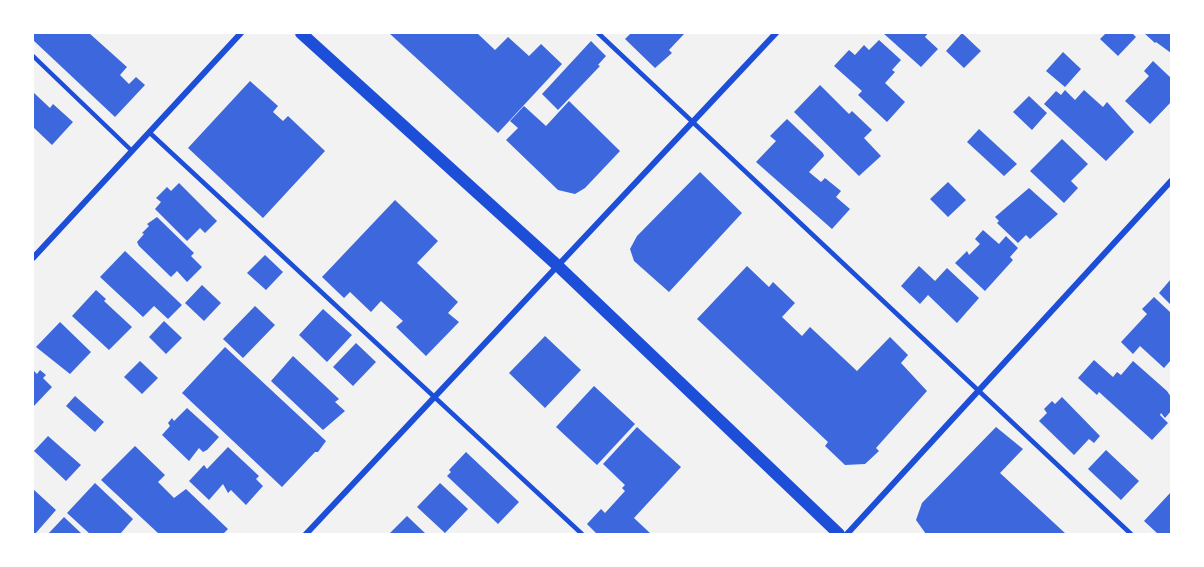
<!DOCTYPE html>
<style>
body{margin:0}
#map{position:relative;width:1204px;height:567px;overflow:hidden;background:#f2f2f2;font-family:Overpass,sans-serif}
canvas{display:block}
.frame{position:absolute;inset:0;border:34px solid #fff;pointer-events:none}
</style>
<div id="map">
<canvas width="1204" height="567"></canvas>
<div class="frame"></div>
</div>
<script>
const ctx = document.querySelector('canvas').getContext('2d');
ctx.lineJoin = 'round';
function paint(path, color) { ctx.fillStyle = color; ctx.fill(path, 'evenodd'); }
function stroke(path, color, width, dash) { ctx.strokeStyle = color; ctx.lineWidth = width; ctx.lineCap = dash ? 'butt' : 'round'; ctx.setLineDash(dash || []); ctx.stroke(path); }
const building = new Path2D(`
 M33,33H89L127,67L120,75L129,84L136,77L145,85L115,117L33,40Z
 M389,33H477L495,50L508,37L529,56L541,44L562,64L498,133Z
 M631,33H685L669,50L672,53L655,68L625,39Z
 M883,33H928L925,37L938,49L921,67Z
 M962,33L981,51L964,68L946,51Z
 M1106,33H1132L1136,37L1118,56L1100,39Z
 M1144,33H1171V53L1156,42L1155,43Z
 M879,40L901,60L892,70L895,72L885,83L905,102L887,122L858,95L862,91L834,66L849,50L855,55L864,45L869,50Z
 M591,41L606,56L598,65L600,66L558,110L542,94Z
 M1063,52L1081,69L1065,87L1046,71Z
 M1153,61L1171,78V102L1150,124L1125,101L1149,76L1144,71Z
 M250,81L278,106L273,112L283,121L288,116L325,151L263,218L188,148Z
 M820,85L849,114L852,111L872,130L864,138L881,156L859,176L794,112Z
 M1065,90L1075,100L1084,90L1103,107L1107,102L1134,132L1106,161L1044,104L1056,91L1061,95Z
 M33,92L50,108L53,104L73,122L52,145L33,127Z
 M1029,96L1047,113L1032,130L1013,112Z
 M569,101L620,151L585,188L575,194L558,190L506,140L518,128L510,121L524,106L546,126Z
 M787,119L823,153L824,156L809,172L821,182L825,178L841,191L836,197L850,209L832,229L756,162L776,141L770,136Z
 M979,129L1017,164L1004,176L967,142Z
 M1062,139L1088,164L1071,181L1078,188L1064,203L1030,171Z
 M700,172L742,213L669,292L634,261L630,249L637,236Z
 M948,182L966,200L948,217L930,199Z
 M179,183L217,221L205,233L200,228L187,241L155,209L161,202L156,198L167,187L171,191Z
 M1029,188L1058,214L1030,239L1026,235L1018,243L997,223L999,221L995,217Z
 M395,200L438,241L417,263L458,302L448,313L459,322L426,356L396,327L403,321L381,301L371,312L350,292L344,298L322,277Z
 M157,217L194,253L191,256L202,267L187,282L177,271L171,277L139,246L137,242L144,234L142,233L149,226L147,224Z
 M983,230L999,244L1006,236L1018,248L1010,257L1013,260L985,291L955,263L967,251L969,255L980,244L975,239Z
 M125,251L182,305L168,319L154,306L143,317L100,277Z
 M265,255L283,272L266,290L247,273Z
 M747,266L769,287L773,282L795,303L782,317L802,336L810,327L857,371L890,337L908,355L901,363L927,391L876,448L879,451L865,464L845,465L825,446L828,442L697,319Z
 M919,266L935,281L947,268L979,298L957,323L928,295L920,304L901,286Z
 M1171,279V305L1159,293Z
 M202,285L221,303L204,321L185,303Z
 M96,290L106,299L104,301L132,327L109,350L72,316Z
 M1154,297L1171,313V360L1164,368L1140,346L1133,354L1121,342L1147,314L1142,309Z
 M255,306L275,325L243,358L223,339Z
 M323,309L352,335L327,362L299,335Z
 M164,321L182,338L166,354L149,337Z
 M60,322L91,352L70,374L36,347Z
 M545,336L581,370L545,408L509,373Z
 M356,343L376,362L353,386L333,367Z
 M225,347L326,441L318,452H315L282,487L182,393Z
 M293,356L339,399L335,402L345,411L323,430L271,381Z
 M1094,360L1113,377L1117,372L1121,375L1133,361L1167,391L1171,397V411L1165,418L1161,413L1160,415L1168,423L1152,440L1099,392L1097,395L1078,378Z
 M140,361L158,378L142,394L124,377Z
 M33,370L37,374L40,370L46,375L43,378L52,387L33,407Z
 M594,386L635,424L597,465L556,427Z
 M75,396L104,422L95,432L66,406Z
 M1062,397L1100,436L1094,443L1089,439L1074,455L1039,421L1047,413L1044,409L1052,401L1055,404Z
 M187,408L219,437L207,450L203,452L199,448L189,461L162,435L170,426L168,423L172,418L174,421Z
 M637,427L681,467L634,518L651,534H597L587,524L601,509L605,513L625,491L622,488L625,485L603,464Z
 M996,427L1023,449L1000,473L1066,534H926L916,520L922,503Z
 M48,436L81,465L66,481L34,451Z
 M135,446L165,475L158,482L174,498L186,489L228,529L223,534H159L101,480Z
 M228,447L259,476L256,479L263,486L246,505L231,490L228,493L223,484L209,500L189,481L204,465L207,469Z
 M1106,450L1139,481L1121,500L1088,469Z
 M466,452L519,502L498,524L447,476L451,472L449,470Z
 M95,483L133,519L120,534H90L67,513Z
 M440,483L468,509L445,533L417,507Z
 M33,489L56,510L35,534H33Z
 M1171,492V534H1158L1144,521Z
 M407,516L426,534H389Z
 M64,517L82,534H48Z`);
const service = new Path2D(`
 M598,33L1131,534
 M33,56L132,151
 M150,133L582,534`);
const minor = new Path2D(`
 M33,258L241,33
 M306,534L776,33
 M847,534L1171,181`);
const secondary = new Path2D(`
 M301,33L558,266L839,534`);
paint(building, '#3d67dc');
stroke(service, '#1d4ed8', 4.5);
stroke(minor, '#1d4ed8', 6);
stroke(secondary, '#1d4ed8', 12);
</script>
